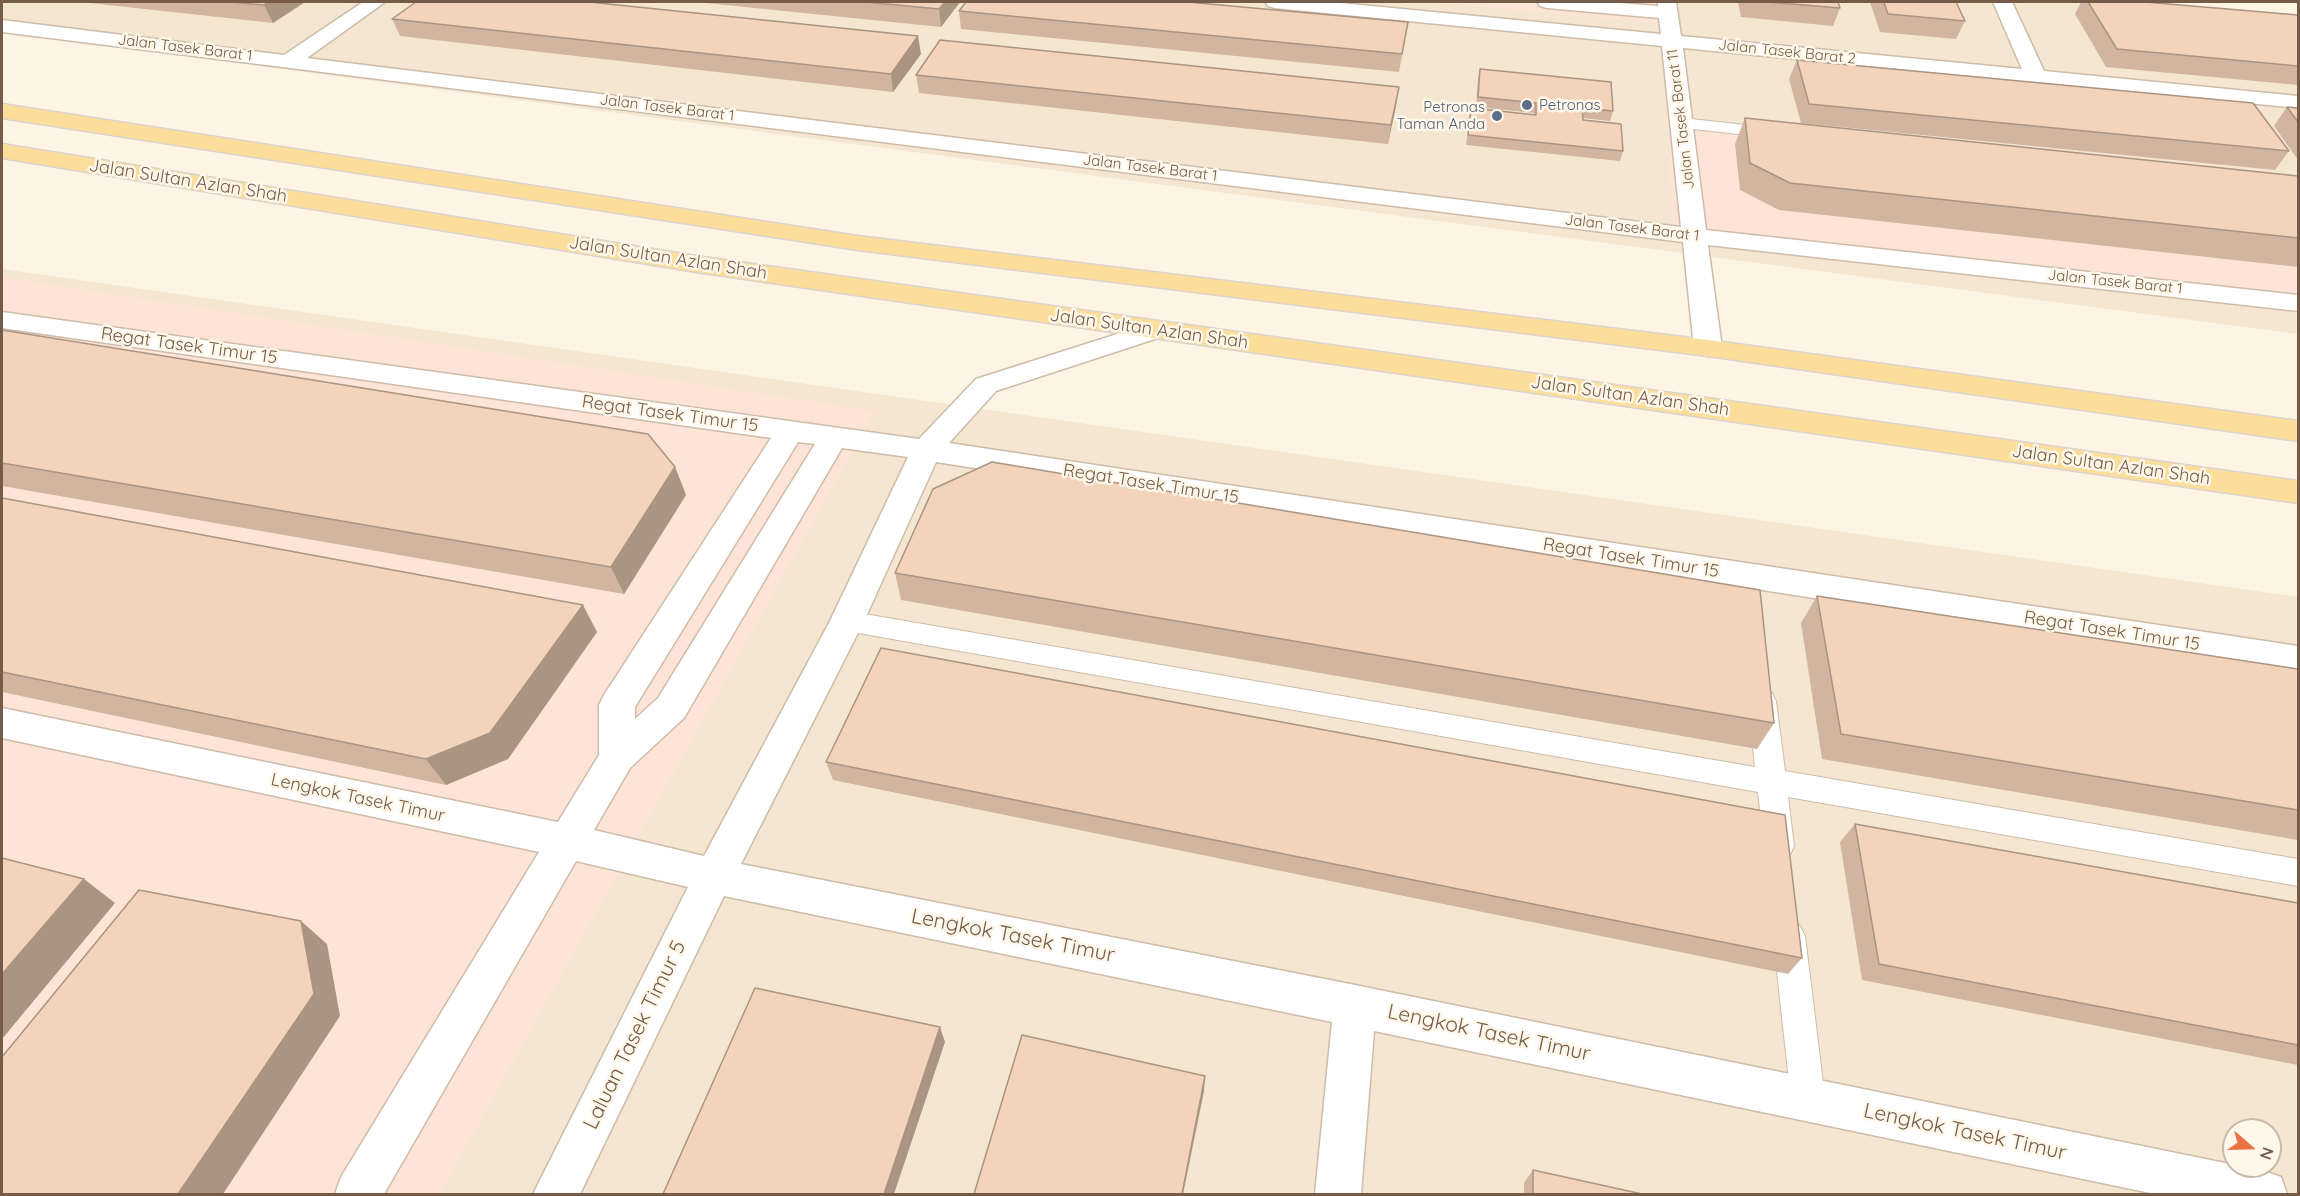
<!DOCTYPE html>
<style>
body{margin:0}
#map{position:relative;width:2300px;height:1196px;overflow:hidden;background:#fdf4e3;font-family:Quicksand,sans-serif}
canvas{display:block}
.frame{position:absolute;inset:0;border:3px solid #755b48;pointer-events:none}
.north{position:absolute;left:2222px;top:1118px;width:60px;height:60px;box-sizing:border-box;background:#fff8ea;border:2px solid #c8b9a9;border-radius:50%;rotate:110deg;font-size:16px;font-weight:700;line-height:24px;text-align:center;color:#755b48}
.north::after{content:'';display:block;margin:auto;width:21px;height:27px;background:#ea7245;clip-path:polygon(50% 0,100% 100%,50% 72%,0 100%)}
</style>
<div id="map">
<canvas width="2300" height="1196"></canvas>
<div class="frame"></div>
<div class="north">N</div>
</div>
<script>
const ctx = document.querySelector('canvas').getContext('2d');
ctx.lineJoin = 'round';
function paint(path, color) { ctx.fillStyle = color; ctx.fill(path, 'evenodd'); }
function stroke(path, color, width, dash) { ctx.strokeStyle = color; ctx.lineWidth = width; ctx.lineCap = dash ? 'butt' : 'round'; ctx.setLineDash(dash || []); ctx.stroke(path); }
function write(font, color, halo, rows, align = 'center') {
  ctx.font = font + ' Quicksand,sans-serif'; ctx.lineWidth = 5; ctx.setLineDash([]); ctx.textBaseline = 'middle'; ctx.strokeStyle = halo; ctx.fillStyle = color; for (const [text, x, y, turn = 0] of rows) {
    ctx.save(); ctx.translate(x, y); ctx.rotate((+turn || 0) * Math.PI / 180); ctx.textAlign = isNaN(turn) ? turn : align; if (halo) ctx.strokeText(text, 0, 0); ctx.fillText(text, 0, 0); ctx.restore();
  }
}
const residential = new Path2D(`
 M2,2H2134L2298,16V334L2,32Z
 M2,269L2298,597V1194H2ZM2234,1130H2270V1166H2234Z`);
const commercial = new Path2D(`
 M1428,2H1666L1667,24Z
 M1667,118L2298,187V313L1673,241Z
 M2,277L875,411L440,1194H2Z`);
const lane = new Path2D(`
 M1682,118L1773,128L1779,129L1782,133L1779,137L1773,138L1676,127L1673,123L1676,119Z
 M847,611L1755,767L1748,701L1752,693L1762,690L1772,693L1776,701L1785,771L2298,859V886L1788,797L1794,846L1790,855L1779,859L1768,855L1764,846L1758,792L847,631L838,628L834,621L838,614Z
 M1789,921L1800,926L1805,936L1825,1099L1820,1111L1808,1116L1796,1111L1791,1099L1773,936L1778,926Z`);
const street = new Path2D(`
 M363,2H385L307,58L1681,227L1662,46L1275,8L1268,6L1265,2H1330L1661,34L1659,18L1547,8L1540,6L1537,2H1606L1658,6V2H1676L1681,36L2022,69L1993,2H2012L2044,71L2298,96V108L1683,48L1706,230L2298,295V311L1708,245L1722,348L1718,354L1708,356L1698,354L1694,348L1683,242L2,32V20L284,55Z
 M2,312L919,439L976,379L1155,322L1164,324L1168,330L1164,336L996,391L949,443L2298,646V673L936,462L864,621L741,864L1355,985L2264,1171L2281,1177L2287,1194H2155L1374,1031L1361,1194H1315L1332,1022L724,896L580,1194H533L688,887L576,861L384,1194H335L341,1177L539,852L2,738V708L558,822L599,755V705L604,695L771,438L2,328ZM798,442L815,444L658,698L635,719V707ZM842,448L908,457L830,621L704,856L594,830L630,768L684,718Z`);
const primary = new Path2D(`
 M2,104L858,236L1708,340L2298,421V441L1708,356L858,250L2,118Z
 M2,144L696,256L2298,481V503L696,272L2,158Z`);
const wall = new Path2D(`
 M81,2H305L273,23Z
 M696,2H960L941,27Z
 M1738,2H1838L1840,8L1833,26L1741,17Z
 M1870,2H1956L1965,21L1956,39L1880,32Z
 M2081,2L2298,15V85L2106,67L2075,14Z
 M959,11L1408,22L1399,72L961,29Z
 M392,19L921,54L893,92L400,36Z
 M1797,60L2289,151L2275,170L1801,123L1789,79Z
 M1480,69L1613,111L1610,121L1583,118V120L1623,151L1620,161L1466,145L1471,108L1534,115V113L1476,107L1478,78Z
 M916,75L1399,87L1388,144L919,93Z
 M2287,107L2298,108V160L2274,126Z
 M1745,118L2298,176V267L1779,210L1740,190L1735,144Z
 M2,330L675,467L686,495L624,594L2,486Z
 M2,498L597,632L508,759L446,785L2,692Z
 M895,573L1774,723L1757,749L901,600Z
 M1817,596L2298,669V840L1822,759L1801,623Z
 M826,762L1802,958L1788,974L833,780Z
 M1855,824L2298,903V1065L1862,980L1840,842Z
 M1533,1170L1642,1194H1524V1183Z`);
const shadedWall = new Path2D(`
 M269,2H305L273,23L264,5Z
 M945,2H960L941,27L939,9Z
 M918,36L921,54L893,92L891,74Z
 M1399,87L1396,106L1388,144L1391,125Z
 M675,467L686,495L624,594L611,567Z
 M583,605L597,632L508,759L446,785L426,759Z
 M84,879L115,903L2,1039V974Z
 M301,921L327,944L340,1016L223,1194H178Z
 M940,1027L945,1042L894,1194H884Z
 M1205,1076L1204,1091L1183,1194H1182Z`);
const building = new Path2D(`
 M230,2H269L264,5Z
 M416,2H589L918,36L891,74L392,19Z
 M866,2H945L939,9Z
 M966,2H1187L1408,22L1402,54L959,11Z
 M1768,2H1838L1840,8Z
 M1884,2H1956L1965,21L1888,14Z
 M2088,2H2145L2298,15V66L2117,49Z
 M940,40L1399,87L1391,125L916,75Z
 M1797,60L2253,103L2289,151L1809,104Z
 M1480,69L1611,82L1613,111L1582,108L1583,120L1621,124L1623,151L1468,135L1471,108L1536,115V103L1478,97Z
 M2287,107L2298,108V122Z
 M1745,118L2298,176V238L1790,183L1750,163Z
 M2,330L648,434L675,467L611,567L2,463Z
 M992,462L1760,590L1774,723L895,573L933,489Z
 M2,498L583,605L490,733L426,759L2,672Z
 M1817,596L2298,669V810L1841,734Z
 M881,648L1785,815L1802,958L826,762Z
 M1855,824L2298,903V1045L1879,964Z
 M2,858L84,879L2,974Z
 M139,890L301,921L314,994L178,1194H2V1057Z
 M755,988L940,1027L884,1194H663Z
 M1022,1035L1205,1076L1182,1194H974Z
 M1533,1170L1642,1194H1533Z`);
const markers = [
 [1527,105,6,"#5c6f8a"],
 [1497,116,6,"#5c6f8a"]
];
const farStreetnames = [
 ["Jalan Tasek Barat 1",185,48,7],
 ["Jalan Tasek Barat 2",1787,52,6],
 ["Jalan Tasek Barat 1",667,108,7],
 ["Jalan Tasek Barat 11",1681,119,-97],
 ["Jalan Tasek Barat 1",1150,168,7],
 ["Jalan Tasek Barat 1",1632,228,7],
 ["Jalan Tasek Barat 1",2115,282,6]
];
const farServicenames = [
 ["Petronas",1539,105],
 ["Petronas",1485,107,"right"],
 ["Taman Anda",1485,124,"right"]
];
const streetNames = [
 ["Jalan Sultan Azlan Shah",188,181,9],
 ["Jalan Sultan Azlan Shah",668,258,9],
 ["Jalan Sultan Azlan Shah",1149,329,8],
 ["Regat Tasek Timur 15",189,346,8],
 ["Jalan Sultan Azlan Shah",1630,396,8],
 ["Regat Tasek Timur 15",670,414,8],
 ["Jalan Sultan Azlan Shah",2111,465,8],
 ["Regat Tasek Timur 15",1151,484,9],
 ["Regat Tasek Timur 15",1631,558,9],
 ["Regat Tasek Timur 15",2112,631,9],
 ["Lengkok Tasek Timur",358,798,12]
];
const nearStreetnames = [
 ["Lengkok Tasek Timur",1013,936,11],
 ["Lengkok Tasek Timur",1489,1033,12],
 ["Laluan Tasek Timur 5",635,1035,-64],
 ["Lengkok Tasek Timur",1965,1132,12]
];
paint(residential, '#f4e6d1');
paint(commercial, '#fde4d6');
stroke(lane, '#cebca9', 2);
stroke(street, '#cebca9', 3);
stroke(primary, '#dbd4cf', 3);
paint(lane, '#fff');
paint(street, '#fff');
paint(primary, '#fddd9a');
paint(wall, '#d1b5a0');
paint(shadedWall, '#aa9482');
paint(building, '#f3d3ba');
stroke(building, '#aa9482', 1.5);
for (const [x, y, r, color] of markers) { const dot = new Path2D(); dot.arc(x, y, r, 0, 2 * Math.PI); ctx.fillStyle = color; ctx.fill(dot); stroke(dot, '#fff8ea', 2); }
write('15px', '#755b48', '#fff8ea', farStreetnames);
write('15px', '#4e5e75', '#fff8ea', farServicenames, 'left');
write('18px', '#755b48', '#fff8ea', streetNames);
write('21px', '#755b48', '#fff8ea', nearStreetnames);
</script>
